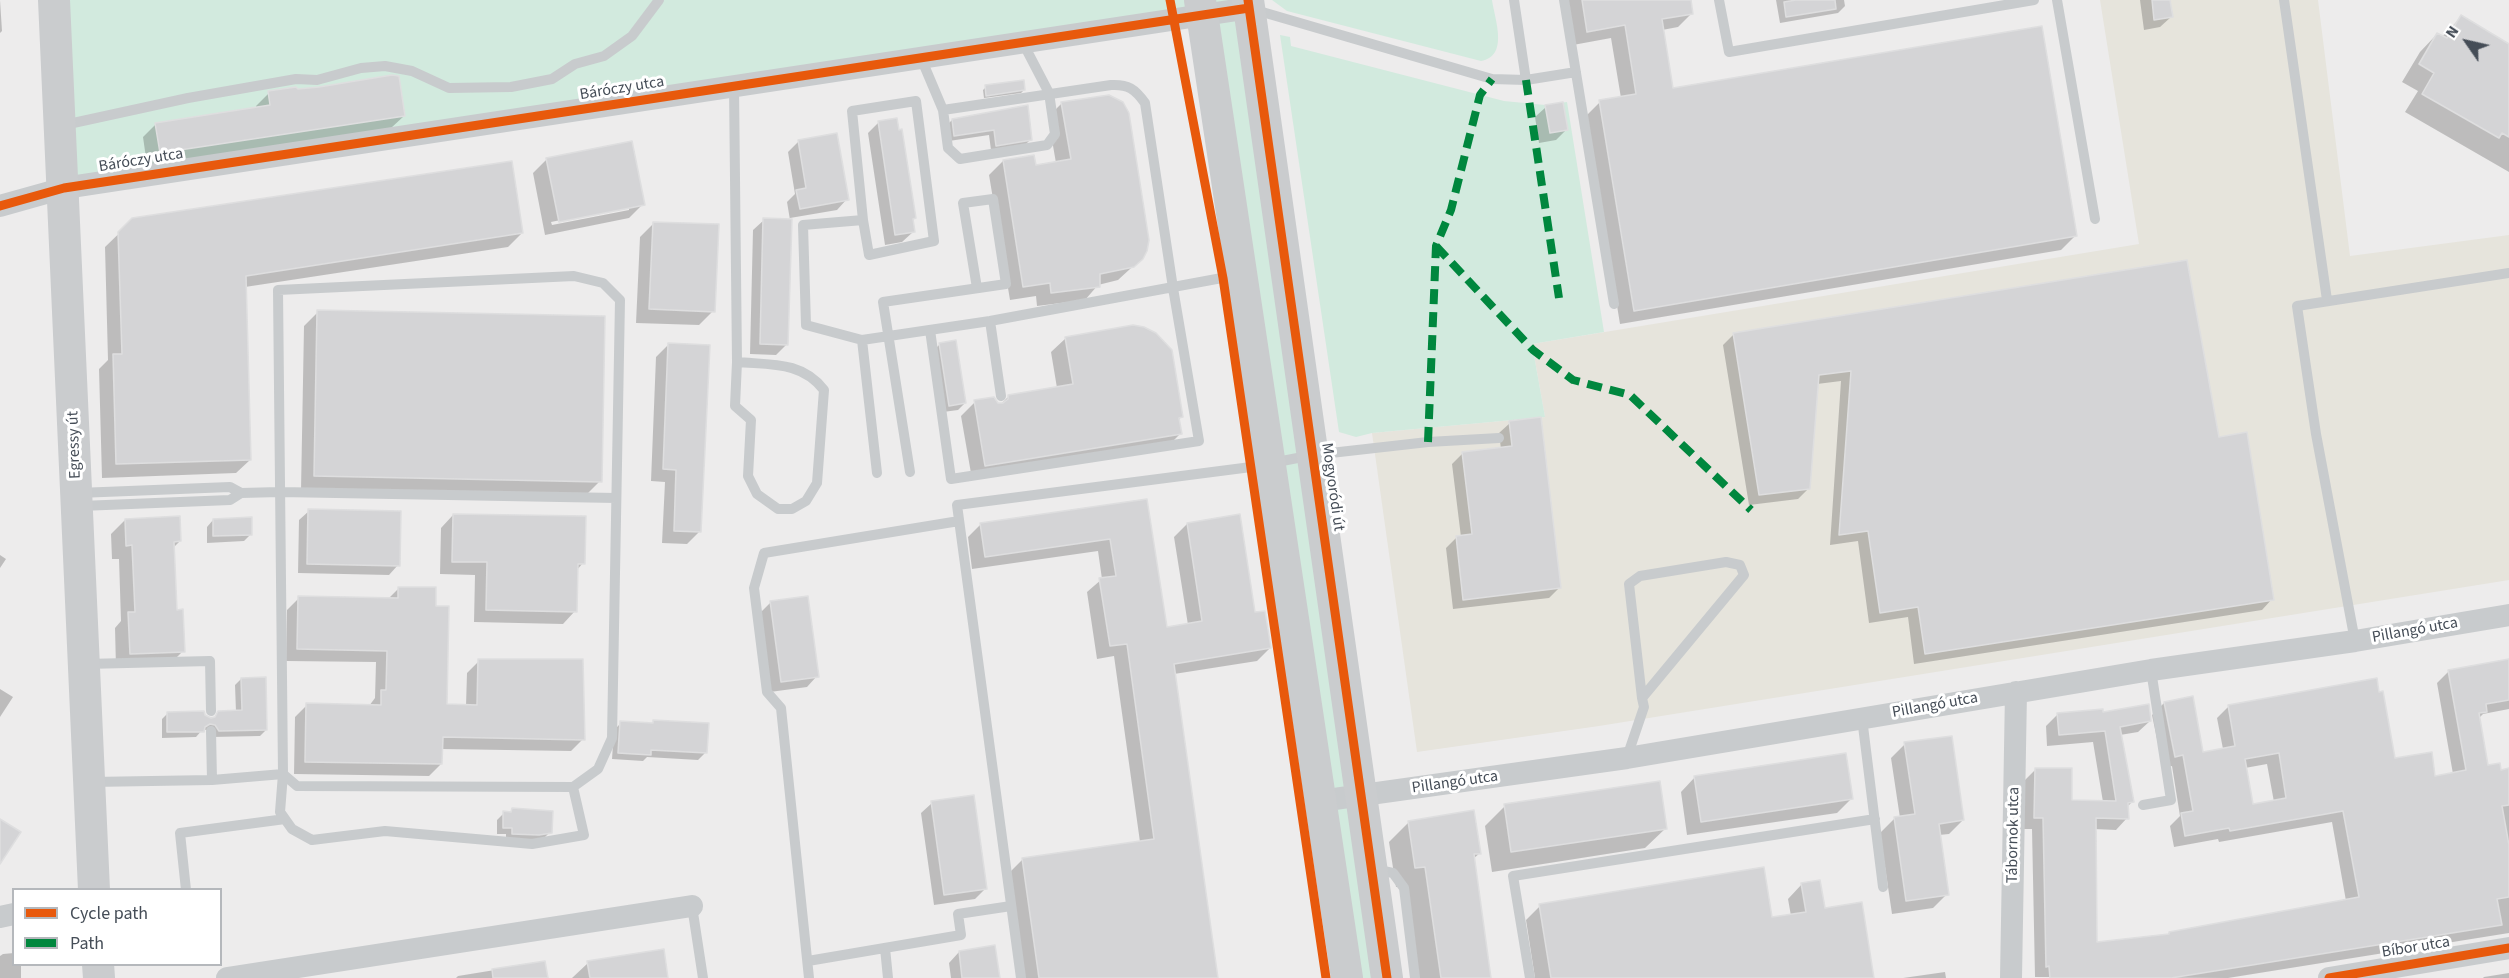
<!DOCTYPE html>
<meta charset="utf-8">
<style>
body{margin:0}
#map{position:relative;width:2509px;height:978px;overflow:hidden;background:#edecec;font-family:"Source Sans 3",sans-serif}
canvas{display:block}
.legend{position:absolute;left:12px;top:888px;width:210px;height:78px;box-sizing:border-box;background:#fff;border:2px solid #b5b8bc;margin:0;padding:8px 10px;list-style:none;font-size:18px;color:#454d57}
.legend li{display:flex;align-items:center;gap:12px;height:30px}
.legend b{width:30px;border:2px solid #b5b8bc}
.north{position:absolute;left:2437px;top:12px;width:60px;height:60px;-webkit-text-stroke:4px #fff;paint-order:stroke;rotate:304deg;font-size:16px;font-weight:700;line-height:24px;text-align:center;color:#454d57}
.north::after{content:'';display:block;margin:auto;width:21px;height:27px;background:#454d57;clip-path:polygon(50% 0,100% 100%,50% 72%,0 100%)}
</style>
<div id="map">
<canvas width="2509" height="978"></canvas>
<ul class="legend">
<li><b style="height:8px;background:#e8590c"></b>Cycle path</li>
<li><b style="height:8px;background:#00873e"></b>Path</li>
</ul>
<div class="north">N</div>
</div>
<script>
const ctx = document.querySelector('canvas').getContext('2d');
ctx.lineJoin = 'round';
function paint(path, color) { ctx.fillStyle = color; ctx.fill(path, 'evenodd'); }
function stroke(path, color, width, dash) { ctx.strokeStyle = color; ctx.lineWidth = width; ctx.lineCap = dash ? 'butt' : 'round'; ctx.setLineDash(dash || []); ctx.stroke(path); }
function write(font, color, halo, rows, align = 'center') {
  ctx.font = font + ' "Source Sans 3",sans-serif'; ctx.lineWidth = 6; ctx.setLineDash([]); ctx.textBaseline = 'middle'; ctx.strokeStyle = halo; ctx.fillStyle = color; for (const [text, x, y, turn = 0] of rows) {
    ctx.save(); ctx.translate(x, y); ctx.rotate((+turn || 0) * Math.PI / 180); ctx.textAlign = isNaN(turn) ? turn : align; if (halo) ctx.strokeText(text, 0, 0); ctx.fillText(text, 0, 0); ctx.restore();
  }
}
const commercial = new Path2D(`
 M2100,0H2318L2350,256L2509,235V580L1599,726L1417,752L1372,433L1545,417L1532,344L2139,244Z`);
const green = new Path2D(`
 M54,0H1248L1387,978H1347L1202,15L64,188Z
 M1272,0H1492C1495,20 1509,56 1481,61L1287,11Z
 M1280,35L1290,37L1291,46L1504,101L1545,105L1567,102L1604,332L1532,344L1545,417L1372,433L1356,437L1339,432Z`);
const shadow = new Path2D(`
 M0,0L2,31L0,33Z
 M1566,0H1690L1692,13L1678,27L1662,30L1672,89L2075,236L2061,250L1620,324L1586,116L1600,102L1621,98L1611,38L1573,45Z
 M1776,0H1844L1845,6L1838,13L1780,23Z
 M2140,0H2169L2171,17L2160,27L2144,30Z
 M2461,17L2509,45V172L2405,112L2418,91L2402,82L2420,52L2437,34L2442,37Z
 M986,87L1024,90L1021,93L984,98L983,90Z
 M298,91L404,116L391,128L147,165L143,137L156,124L257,109L256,106L269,93Z
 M1062,103L1142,258L1118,280L1098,285L1085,300L1037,306L1036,296L1010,300L989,175L1003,161L1035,167L1056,163L1048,117Z
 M1026,107L1031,139L1026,144L991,150L989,135L949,141L947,125L952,120Z
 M1546,107L1567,129L1556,140L1539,143L1535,117Z
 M879,122L913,232L902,242L885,245L868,133Z
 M836,135L847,199L837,210L790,218L787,344L776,355L750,354L753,230L764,220H790L787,202L795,194L788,152L798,142Z
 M547,159L643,204L629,218L545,235L533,173ZM629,206V210L552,225L551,222Z
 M133,220L522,233L508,247L245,287L250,460L236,473L102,478L99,369L108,360L105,247Z
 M654,223L713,311L699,325L636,323L640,237Z
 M318,312L600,481L586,495L301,490L304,326Z
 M1734,334L2217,438L2272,599L2262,610L1914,664L1908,617L1869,623L1858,541L1830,545L1841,381L1817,384L1809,488L1798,499L1749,505L1723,345Z
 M1066,338L1181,417L1178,421L1180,434L1166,448L972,479L961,416L975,402L1000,405L1009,396L1057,388L1051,352Z
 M940,344L965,403L958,410L943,412L933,351Z
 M668,345L700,531L687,544L662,543L665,482L651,481L656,357Z
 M1510,423L1560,587L1549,598L1453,609L1446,548L1457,537H1461L1452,464L1463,453L1501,449L1499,433Z
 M1145,500L1166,629L1188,625L1174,537L1187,524L1254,614L1270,648L1257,661L1174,674L1217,978H1025L1010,872L1023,859L1140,842L1114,656L1097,659L1087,592L1102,579L1098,551L972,569L968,537L981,524Z
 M309,511L398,565L389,575L298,573L299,520Z
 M453,515L583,563L576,571L575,611L563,624L474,622L475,575L440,574L441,528Z
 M125,520L180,541L173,548L175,611L183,651L169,665L116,668L115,628L121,621L119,559H112L111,534Z
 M213,520L251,534L244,541L207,543V527Z
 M0,555L6,559L0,568Z
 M399,588L445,706H466L467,673L479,661L583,739L571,751L441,749V764L429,776L294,774L295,717L307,705L369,706L375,698L376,662L286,661L287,610L299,598L388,599Z
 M770,603L817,676L807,687L770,692L760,613Z
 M2509,660V709L2483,714L2478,719L2487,767L2500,771L2509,770V933L2228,978L2035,977L2032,829H2023L2024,781L2036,769L2070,802H2103L2093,742L2047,746L2046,726L2058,714H2101L2150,721L2138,732L2120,735L2132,802L2127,807V818L2116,830L2094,829L2095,944L2167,935L2169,933L2346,901L2332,822L2219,842L2218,839L2174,847L2170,826L2180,816L2172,766L2163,768L2152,715L2164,703L2192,698L2201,753L2223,749L2217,718L2229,706L2394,760L2434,778L2453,774L2437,683L2449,671ZM2267,764L2274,802L2252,806L2245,768Z
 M241,679L266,730L260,736L212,737L209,731L203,729L196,737L162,738V719L168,713L204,716L212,720L219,712H236L235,685Z
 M0,689L13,697L0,717Z
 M654,721L705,753L698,760L647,757L643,761L612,759L614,730L621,723L650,725Z
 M1905,744L1963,820L1949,834L1939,835L1947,894L1933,908L1892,914L1880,833L1894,819L1900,818L1891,758Z
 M1695,777L1851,799L1837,813L1687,835L1681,792Z
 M932,803L986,888L975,899L934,905L921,813Z
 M1505,806L1666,828L1645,848L1492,872L1485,826Z
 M512,810L550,832L543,839L506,840V834H497V820L504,813H509Z
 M1409,822L1480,853L1473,859L1490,978H1418L1405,886L1396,887L1389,842Z
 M1802,884L1824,910L1873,978H1535L1526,920L1540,906L1771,919L1791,916L1788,899Z
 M959,952L998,978H951L949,963Z
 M14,953V964H21V978H0V956L3,954Z
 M544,962L546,978H456L458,976Z
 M588,963L667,978H572Z
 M1945,972L1946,978H1903Z
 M2509,973V978H2483L2484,977Z`);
const building = new Path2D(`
 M1582,0H1691L1693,14L1662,19L1673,88L2042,26L2077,236L1634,311L1599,100L1636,94L1625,25L1587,32Z
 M1796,0H1835L1836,9L1786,17L1784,2Z
 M2152,0H2170L2173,17L2154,20Z
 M2461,15L2509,44V137L2502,133L2499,138L2422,94L2434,73L2419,64L2437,33L2447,38Z
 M392,75L399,76L405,116L160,153L155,123L270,105L268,91L296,87L298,89L319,87Z
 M1024,80L1025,90L986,96L985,85Z
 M1109,95L1123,102L1129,113L1149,240L1147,251L1143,259L1134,267L1100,274V287L1051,293L1050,283L1023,287L1003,160L1034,155L1036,165L1071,159L1061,102Z
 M1563,102L1568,130L1550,133L1545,105Z
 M1028,105L1032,140L996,146L994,130L954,136L952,119Z
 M897,118L899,130L902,129L916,218L913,219L915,232L895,235L878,121Z
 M837,133L849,200L800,209L796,190L806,188L798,140Z
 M632,141L645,205L559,222L546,158Z
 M512,161L523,233L246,276L251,460L116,464L113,354H122L118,232L132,218Z
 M763,218L792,219L788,345L760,344Z
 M653,222L719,224L715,312L649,309Z
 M2187,260L2219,437L2247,432L2274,600L1925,654L1918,607L1880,613L1868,531L1839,535L1851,371L1819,375L1810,489L1759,495L1733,333Z
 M317,310L605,316L602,482L314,476Z
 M1133,325L1144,327L1156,333L1172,350L1183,417L1179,418L1182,434L985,466L974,400L994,397L998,403H1003L1008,399V395L1073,384L1065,337Z
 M956,340L966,403L949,406L939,343Z
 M668,343L710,345L701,532L674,531L676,470L663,469Z
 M1541,417L1561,588L1463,600L1456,536L1472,534L1462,452L1512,446L1509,421Z
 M1147,499L1167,627L1202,621L1187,523L1240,514L1255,612L1265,611L1271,648L1174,664L1218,978H1039L1022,858L1154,839L1127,644L1110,646L1099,578L1116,576L1110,539L985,557L980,523Z
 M308,509L401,511L400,566L307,564Z
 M453,514L586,516L585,564H578L577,612L486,610L487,562H452Z
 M180,516L181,541L174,542L177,610L183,609L185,652L130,654L128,612H135L132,545L126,546L125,519Z
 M252,517V535L213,536V519Z
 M398,587H436V606H449L447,704L477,705L478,659H583L585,740L443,737L442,764L305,762L306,703L381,705V690H386L387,651L297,649L298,596L398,598Z
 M808,596L819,677L781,682L770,601Z
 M2509,659V700L2486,704L2487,712L2479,713L2488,765L2500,763L2501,770L2509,768V805L2502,806L2509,845V897L2497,899L2502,925L2171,978H2050L2049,966L2046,967L2043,818H2034L2035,768H2072V800L2116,801L2105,731L2059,735L2057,713L2103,709V712L2149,704L2151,721L2120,727L2134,802L2128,803L2129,819L2096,818L2097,942L2169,934V932L2359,897L2343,811L2230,831L2229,828L2185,836L2181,813L2193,811L2183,755L2175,757L2164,702L2193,696L2203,752L2235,746L2228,705L2377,678L2379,692L2383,691L2395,758L2432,752L2435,776L2466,770L2448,670ZM2279,753L2286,798L2253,804L2245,759Z
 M266,677L267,730L219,731L215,725L210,724L205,727L204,732H167V712L204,711L205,715L211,718L215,717L218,711L242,710L241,678Z
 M653,720L709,723L707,753L651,750V755L618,753L620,721L653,723Z
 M1952,736L1964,820L1939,824L1949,895L1906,901L1894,817L1915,814L1904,742Z
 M1846,753L1853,799L1701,822L1694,776Z
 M1660,781L1667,829L1511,852L1504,804Z
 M974,795L987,889L944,895L931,801Z
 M512,808L553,811L552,833L539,835L512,834V828H503V811L511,812Z
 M1474,810L1481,854H1474L1491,978H1441L1425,867L1415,868L1408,821Z
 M0,819L21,832L0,864Z
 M1764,867L1772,917L1806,912L1801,883L1820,880L1825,908L1862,902L1874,978H1551L1539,904Z
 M995,945L1000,978H962L959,951Z
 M664,949L668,978H590L587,961Z
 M545,961L548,978H493L492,969Z`);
const lane = new Path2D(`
 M1514,0L1526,80
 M1564,0L1614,304
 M1719,0L1729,52L2034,0
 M2057,0L2095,219
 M2284,0L2327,300
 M1252,9L1492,79L1526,80L1576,72
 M921,58L943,110L948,148L960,159L1047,145L1055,134L1049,93L1023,43
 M734,87L737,362L735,406L751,420L748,476L757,494L778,509H792L806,501L817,483L824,390C802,361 770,365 737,362
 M64,125L188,98L296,79L317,80L361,68L385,66L412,71L449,88L511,87L552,79L575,64L604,56L632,36L659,0
 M863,220L852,111L916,101L934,241L869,255L863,220L803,225L806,325L862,340L990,321L1238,275
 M574,276L603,283L620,300L612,738L598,769L573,787L297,786L283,774L278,290Z
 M990,321L1001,396
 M930,330L951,479L1199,441L1173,288L1145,103C1135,89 1128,84 1111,85L943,110
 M862,340L877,473
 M910,472L883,302L1006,284L993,199L963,203L977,288
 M78,493L230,487L241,493
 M81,506L230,500L241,493L280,492L616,498
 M2355,641L2316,434L2297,306L2509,273
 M86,664L210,661L211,711
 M1862,718L1883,887
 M211,731L212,780
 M1627,757L1644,707L1642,698L1629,584L1640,576L1726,562L1740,565L1744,575L1642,698
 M91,782L212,780L283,774L280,812L292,829L312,840L385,831L532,844L584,835L573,787
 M2143,805L2171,800L2151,670
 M1374,869L1393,873L1404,888L1415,978
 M186,890L180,833L285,819
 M692,906L703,978
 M885,948L888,978
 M808,961L961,935L958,914L1011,906
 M809,978L781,708L767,692L754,588L764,553L959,521
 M1021,978L957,505L1251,467L1313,455L1428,442L1499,438
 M1530,978L1513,876L1875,819`);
const street = new Path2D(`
 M0,206L64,188L1249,8
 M1320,801L1627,758L2151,670L2355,641L2509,615
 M0,917L14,914
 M227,978L692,906
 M2011,978L2016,692
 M2329,978L2509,948`);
const secondary = new Path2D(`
 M54,0L94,890
 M1200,0L1347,978
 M1248,0L1387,978
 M98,964L99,978`);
const quiet = new Path2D(`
 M1526,80L1559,298
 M1436,246L1533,350L1573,380L1630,395L1751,510
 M1428,442L1436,246L1451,210L1480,95L1492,79`);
const cycleway = new Path2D(`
 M1170,0L1223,278L1326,978
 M1248,0L1387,978
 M0,206L64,188L1249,8
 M2329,978L2509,948`);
const streetNames = [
 ["Báróczy utca",622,89,-9],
 ["Báróczy utca",141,161,-9],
 ["Egressy út",75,445,-92],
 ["Mogyoródi út",1332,487,82],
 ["Pillangó utca",2415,631,-10],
 ["Pillangó utca",1935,706,-10],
 ["Pillangó utca",1455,783,-8],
 ["Tábornok utca",2014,835,-89],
 ["Bíbor utca",2416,948,-9]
];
paint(commercial, '#e6e4dc');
paint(green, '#d2eade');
paint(shadow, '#0003');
paint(building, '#d4d4d6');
stroke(building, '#dededf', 1.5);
stroke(lane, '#c8cbcd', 10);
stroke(street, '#c8cbcd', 22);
stroke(secondary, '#caccce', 32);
stroke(quiet, '#00873e', 8, [15, 8]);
stroke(cycleway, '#e8590c', 9);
write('16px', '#454d57', '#fff', streetNames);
</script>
